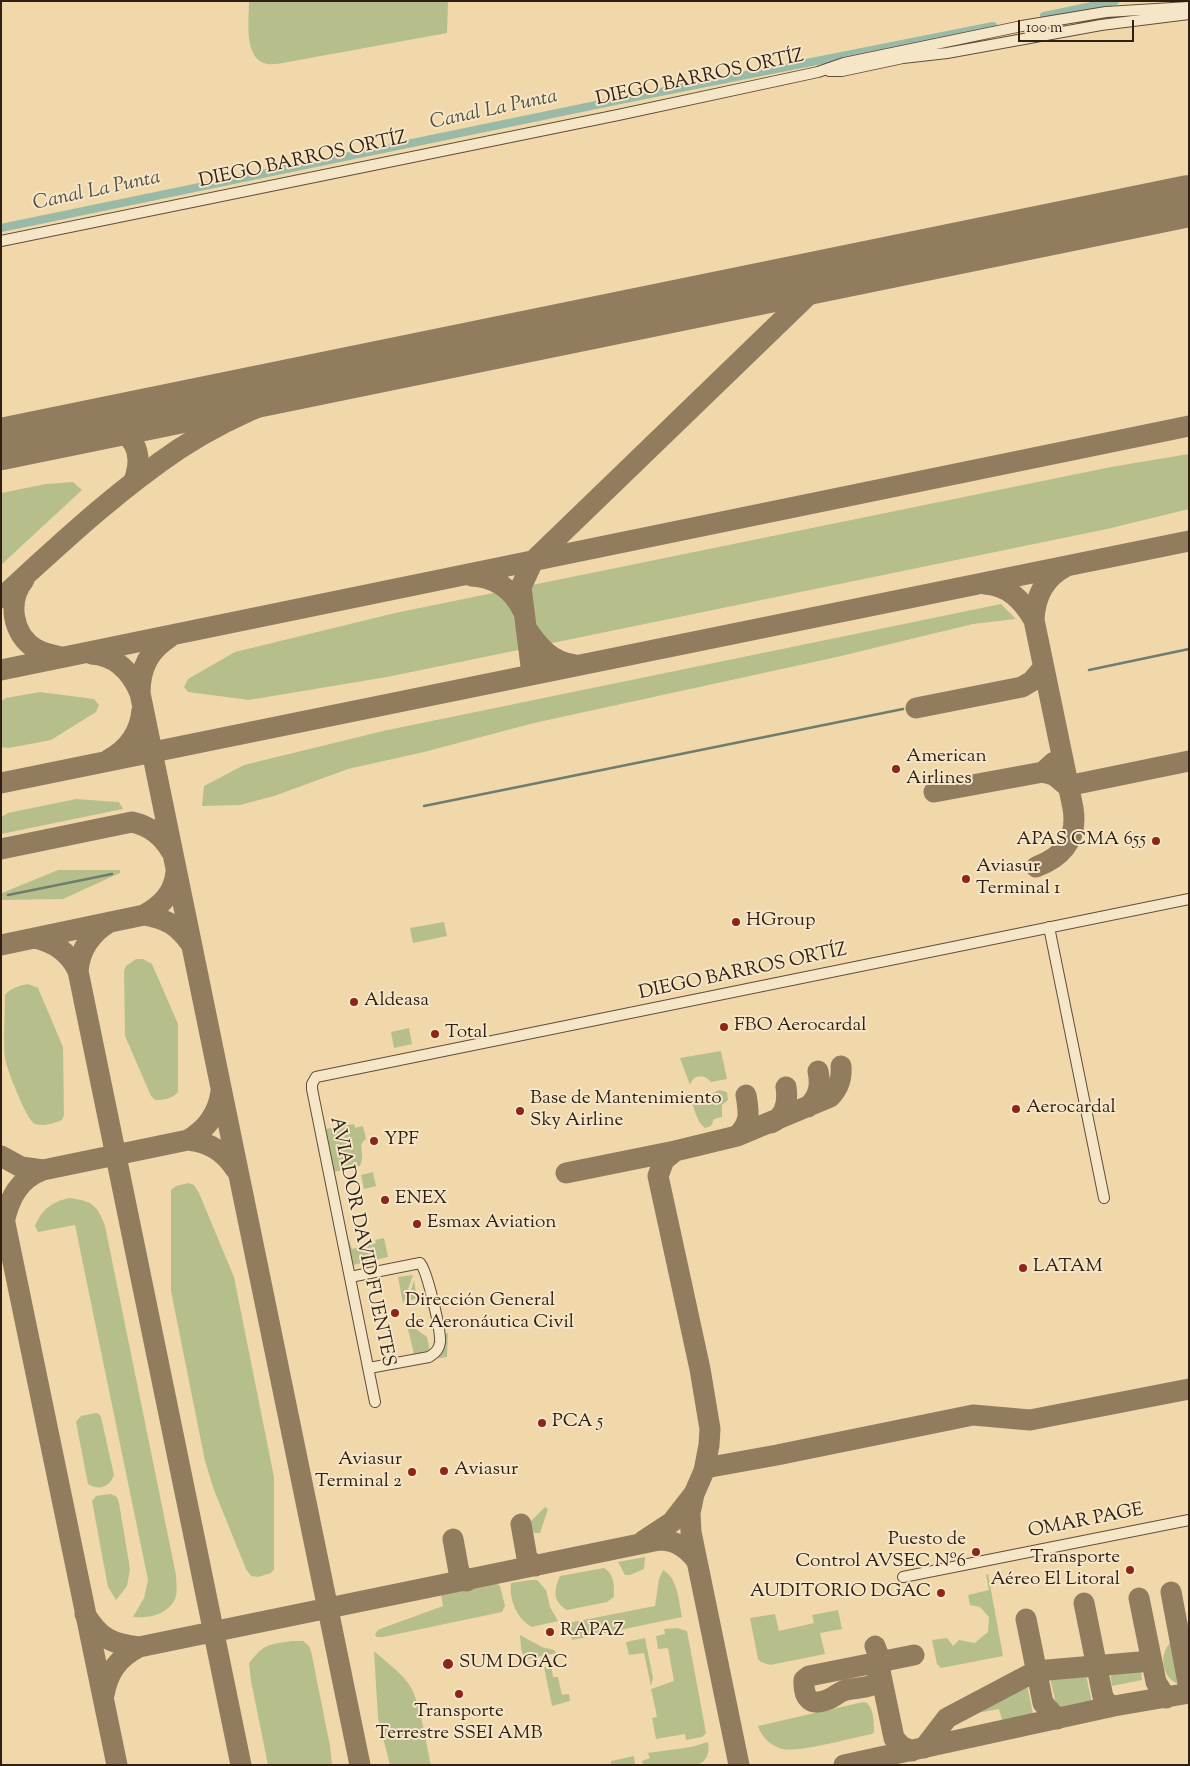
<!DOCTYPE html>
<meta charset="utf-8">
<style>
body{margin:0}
#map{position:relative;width:1190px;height:1766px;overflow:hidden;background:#f0d8aa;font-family:"Sorts Mill Goudy",serif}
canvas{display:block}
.frame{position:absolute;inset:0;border:2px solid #321f13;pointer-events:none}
.scale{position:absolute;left:1018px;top:20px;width:116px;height:22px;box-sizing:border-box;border:2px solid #321f13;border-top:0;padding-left:6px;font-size:15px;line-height:18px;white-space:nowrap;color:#321f13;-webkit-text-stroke:4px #f5e6c8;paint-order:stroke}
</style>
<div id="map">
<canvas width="1190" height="1766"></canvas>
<div class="frame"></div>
<div class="scale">100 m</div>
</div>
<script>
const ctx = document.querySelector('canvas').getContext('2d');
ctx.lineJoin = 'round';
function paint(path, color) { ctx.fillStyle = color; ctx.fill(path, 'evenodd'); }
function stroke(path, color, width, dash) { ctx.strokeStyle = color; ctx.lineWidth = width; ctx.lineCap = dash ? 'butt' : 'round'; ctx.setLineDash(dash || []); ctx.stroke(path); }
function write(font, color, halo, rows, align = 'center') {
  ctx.font = font + ' "Sorts Mill Goudy",serif'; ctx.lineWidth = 4; ctx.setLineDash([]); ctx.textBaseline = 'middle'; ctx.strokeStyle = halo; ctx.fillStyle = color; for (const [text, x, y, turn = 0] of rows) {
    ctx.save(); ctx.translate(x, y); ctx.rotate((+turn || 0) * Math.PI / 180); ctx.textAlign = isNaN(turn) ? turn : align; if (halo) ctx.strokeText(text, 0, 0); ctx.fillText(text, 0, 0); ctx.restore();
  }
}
const green = new Path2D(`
 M249,1H448L447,33L288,62C282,63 274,65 268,64C243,61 249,19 249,1Z
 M1189,454V509L1107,529L387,677L249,700L188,692L184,687L188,679L235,652L395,613L1111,467Z
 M73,482L82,490L1,565V493L46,484Z
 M1001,604L1016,619L973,624L837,657L534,723L424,752L348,769L274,796L240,805L202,806L204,786L244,765L383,731Z
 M40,692L94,699L99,705L96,712L51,740L9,748L1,747V701L6,698Z
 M76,799L119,802L123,809L1,834V817L8,813Z
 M58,870H120V873L63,899L1,900L2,893Z
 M444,922L447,936L413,943L410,928Z
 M136,959H143L152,964L178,1024V1092C172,1099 164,1100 155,1100L151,1096L125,1036L124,971L126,966Z
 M28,984L38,988L63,1047L64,1115L62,1120C55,1123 43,1127 35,1124C27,1121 6,1067 5,1058C3,1037 5,1016 5,995C11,988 18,986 28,984Z
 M409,1028L412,1044L394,1048L391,1032Z
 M721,1051L727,1079L711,1082C704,1073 693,1075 690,1085L680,1058Z
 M719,1090L727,1092L728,1100L722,1105V1117L714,1119L711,1126L705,1128C696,1122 694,1107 691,1098L694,1096L702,1099Z
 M354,1124L355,1128L363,1126L366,1139C359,1144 362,1147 362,1154C363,1158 361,1162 360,1166L333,1172L325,1129Z
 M373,1172L376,1186L364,1189L361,1175Z
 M188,1183L194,1185L199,1193L234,1277L274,1477V1569L271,1573L258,1577L251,1576L246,1569L214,1490L205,1461L171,1291V1190L176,1186Z
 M69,1198C92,1201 97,1204 105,1226L176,1575C176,1582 178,1593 175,1599C166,1616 149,1618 133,1617L144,1598L148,1580L75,1225L38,1232L35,1226C42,1209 52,1202 69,1198Z
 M384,1238L388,1257L353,1265L348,1243L349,1240L352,1249L376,1243L375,1240Z
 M413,1275L403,1304L398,1277Z
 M414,1280L417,1300L414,1299L407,1303Z
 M407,1325L412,1326L427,1337L430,1352L414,1354Z
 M448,1333L447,1357L429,1360L441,1335Z
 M96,1413L99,1414L101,1417L114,1475C110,1487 99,1491 88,1484L76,1422L81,1416Z
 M111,1494L117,1497L119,1503L130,1569L127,1586L116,1600L108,1587L92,1501L96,1496Z
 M545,1507L548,1509L540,1533H534L531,1529L530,1522Z
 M645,1557L644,1569L630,1575H625L618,1562Z
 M604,1568C615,1575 614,1585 614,1597L607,1602L567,1610C552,1601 554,1590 560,1576Z
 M663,1570C678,1578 679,1602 682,1617L572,1640L568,1623L655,1606L659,1579Z
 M988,1574L1003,1656L941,1668L937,1664L932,1640L947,1638L953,1646L959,1640L975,1643L988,1632L989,1617L980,1607L970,1605L968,1595L989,1590L986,1575Z
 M531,1580H537L546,1590L550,1607L558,1621L532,1627C517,1619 509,1600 511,1583Z
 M496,1583L500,1586L505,1606L502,1612L383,1637H377L375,1635L377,1631L380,1629L443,1606L441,1594Z
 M838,1610L842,1629L820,1633L825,1654L770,1665L761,1662L758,1659L750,1618L775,1614L779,1631L814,1623L812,1615Z
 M677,1628L687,1631L706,1733L702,1737L686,1740L685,1734L656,1739L652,1718L657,1717L651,1689L674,1681L668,1648L658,1649L656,1636L665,1634L664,1629Z
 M520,1635L542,1647L554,1650L556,1653L529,1659C520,1656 521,1644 520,1635Z
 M645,1638L653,1678L651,1686L644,1653L629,1655L626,1642Z
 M292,1641H303L309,1646L311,1651L330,1746L332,1765H268L251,1681L249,1663C265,1643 268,1645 292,1641Z
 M1171,1642L1179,1684C1162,1679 1158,1654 1171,1642Z
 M374,1651C385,1661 399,1671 408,1683C420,1698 426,1744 431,1765H390L378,1718Z
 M551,1665L553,1677H558L562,1695L569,1694L570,1701L552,1706L544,1667Z
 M1141,1668L1142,1680L1112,1686L1110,1672Z
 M1086,1675L1092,1703L1061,1709L1057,1708L1050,1678Z
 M1027,1685L1033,1714L1002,1720L999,1709L971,1714Z
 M863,1702L867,1703C874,1710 874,1722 874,1732L872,1734C854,1737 793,1755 779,1748C769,1744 761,1736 758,1726Z
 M708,1742C710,1752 707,1762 697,1765H643L642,1761L650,1758L648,1753L691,1747Z
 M634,1756L635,1765H611V1761Z`);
const stream = new Path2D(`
 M1089,670L1189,649
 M424,806L903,709
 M8,895L112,874`);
const canal = new Path2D(`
 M1044,16L1115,1
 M1,228L625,99L993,26`);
const taxiway = new Path2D(`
 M104,423C133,433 145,450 134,481
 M471,576C494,577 513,589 523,611
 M24,580C7,601 12,635 36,649C44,654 53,655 62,657
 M984,584C1008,585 1022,600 1034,620L1073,808C1078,839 1064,856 1036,867
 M1,598C58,546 115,492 179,449C240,409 309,385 379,367
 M1034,620C1035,598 1044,578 1065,567
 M526,628C539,647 551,662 575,665
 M170,637C149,650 140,668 140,693L360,1765
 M91,654C115,655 131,672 140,693
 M1,670L1189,426
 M532,674L521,587L533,561L830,274
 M916,708L1022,687L1032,681L1043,668
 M108,760C129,749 140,733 142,710
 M1043,772L1054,775L1067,786L1189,761
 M1,783L1189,541
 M934,792L1043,772L1054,762
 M1,849L132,822C150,826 162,835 171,851
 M144,915C167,919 177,925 191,944
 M110,922C91,933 80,949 78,971L241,1765
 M34,938C54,942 69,952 78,971
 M1,945L144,915C162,905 174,893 176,872
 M808,1107C819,1096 821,1086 818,1071
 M771,1123C786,1117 788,1101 786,1087
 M737,1136C751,1122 749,1113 746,1095
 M188,1140C210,1142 225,1152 236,1170
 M675,1151L664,1160L658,1176L700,1369L710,1429L709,1445L704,1471L694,1494L690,1513L691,1532L739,1765
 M1,1156L21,1167L43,1170L188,1140C207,1129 218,1114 221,1092
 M566,1173L675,1151L737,1136L830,1097C839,1088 842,1079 841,1066
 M1,1204L117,1765
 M4,1223C9,1198 19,1179 43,1170
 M705,1468L777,1455L973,1415L1030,1420L1189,1389
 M521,1524L527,1558L535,1566
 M453,1539L459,1572L467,1581
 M643,1541L672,1522L693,1495
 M1171,1592L1189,1688
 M1139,1598L1156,1682L1166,1698
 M1084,1603L1103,1697L1108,1704L1114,1706
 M85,1614C100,1638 111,1644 139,1647L659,1540C676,1540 687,1548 697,1561
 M1026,1619L1043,1703L1057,1719
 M875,1646L879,1657L886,1660L882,1665L880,1671L894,1738L901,1746L912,1751
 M881,1676C873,1691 857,1686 843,1691C838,1693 834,1697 829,1699C811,1707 803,1699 804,1680L809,1676L914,1655
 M104,1695C108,1672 118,1658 139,1647
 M924,1748L947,1718L1036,1671L1151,1661
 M844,1765L1114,1706L1189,1693`);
const runway = new Path2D(`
 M1,444L1189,201`);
const minor = new Path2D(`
 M829,71H842L903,58L947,53L1101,25L1189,14
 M1,241L618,115L818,72L844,63L1022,26L1106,12L1189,7
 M1049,927L1104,1198
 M350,1277L420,1263C427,1270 441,1330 440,1342C439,1350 435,1353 429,1357L369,1368
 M375,1402L312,1089V1084L316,1077L1189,899
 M903,1577L1189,1520`);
const markers = [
 [896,769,5,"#8f2418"],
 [1156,841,5,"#8f2418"],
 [966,879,5,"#8f2418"],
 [736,922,5,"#8f2418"],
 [354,1002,5,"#8f2418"],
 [724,1027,5,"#8f2418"],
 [435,1034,5,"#8f2418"],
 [1016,1109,5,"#8f2418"],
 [520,1111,5,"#8f2418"],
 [374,1141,5,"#8f2418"],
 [385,1200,5,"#8f2418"],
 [417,1224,5,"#8f2418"],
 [1023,1268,5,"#8f2418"],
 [395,1313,5,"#8f2418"],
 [542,1423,5,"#8f2418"],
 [444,1471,5,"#8f2418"],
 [412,1472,5,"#8f2418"],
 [976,1552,5,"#8f2418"],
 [1130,1570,5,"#8f2418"],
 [941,1593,5,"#8f2418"],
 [550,1632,5,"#8f2418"],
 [448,1664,6,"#8f2418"],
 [459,1694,5,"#8f2418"]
];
const streetNames = [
 ["DIEGO BARROS ORTÍZ",700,79,-12],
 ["DIEGO BARROS ORTÍZ",303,161,-12],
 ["DIEGO BARROS ORTÍZ",743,973,-12],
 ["AVIADOR DAVID FUENTES",361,1242,78],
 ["OMAR PAGE",1086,1522,-11]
];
const poiNames = [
 ["American",906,758],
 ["Airlines",906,780],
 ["APAS CMA 655",1146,841,"right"],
 ["Aviasur",976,868],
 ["Terminal 1",976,890],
 ["HGroup",746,922],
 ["Aldeasa",364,1002],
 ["FBO Aerocardal",734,1027],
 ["Total",445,1034],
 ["Base de Mantenimiento",530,1100],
 ["Sky Airline",530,1122],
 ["Aerocardal",1026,1109],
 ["YPF",384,1141],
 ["ENEX",395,1200],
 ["Esmax Aviation",427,1224],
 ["LATAM",1033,1268],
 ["Dirección General",405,1302],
 ["de Aeronáutica Civil",405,1324],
 ["PCA 5",552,1423],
 ["Aviasur",402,1461,"right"],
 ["Terminal 2",402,1483,"right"],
 ["Aviasur",454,1471],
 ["Puesto de",966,1541,"right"],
 ["Control AVSEC Nº6",966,1563,"right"],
 ["Transporte",1120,1559,"right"],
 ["Aéreo El Litoral",1120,1581,"right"],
 ["AUDITORIO DGAC",931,1593,"right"],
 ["RAPAZ",560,1632],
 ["SUM DGAC",459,1664],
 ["Transporte",459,1713,"center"],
 ["Terrestre SSEI AMB",459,1735,"center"]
];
const waterNames = [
 ["Canal La Punta",494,111,-12],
 ["Canal La Punta",97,192,-12]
];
paint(green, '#b6bf8b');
stroke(stream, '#707c6c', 2.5);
stroke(canal, '#9abaa8', 8);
stroke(taxiway, '#917c5e', 21);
stroke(runway, '#917c5e', 52);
stroke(minor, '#624d39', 12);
stroke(minor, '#f5e6c8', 10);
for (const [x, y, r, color] of markers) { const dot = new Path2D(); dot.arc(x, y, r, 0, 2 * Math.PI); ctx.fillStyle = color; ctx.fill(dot); stroke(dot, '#f5e6c8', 2); }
write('19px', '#321f13', '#f5e6c8', streetNames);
write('19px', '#321f13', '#f5e6c8', poiNames, 'left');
write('italic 20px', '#514e40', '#f5e6c8', waterNames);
</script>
